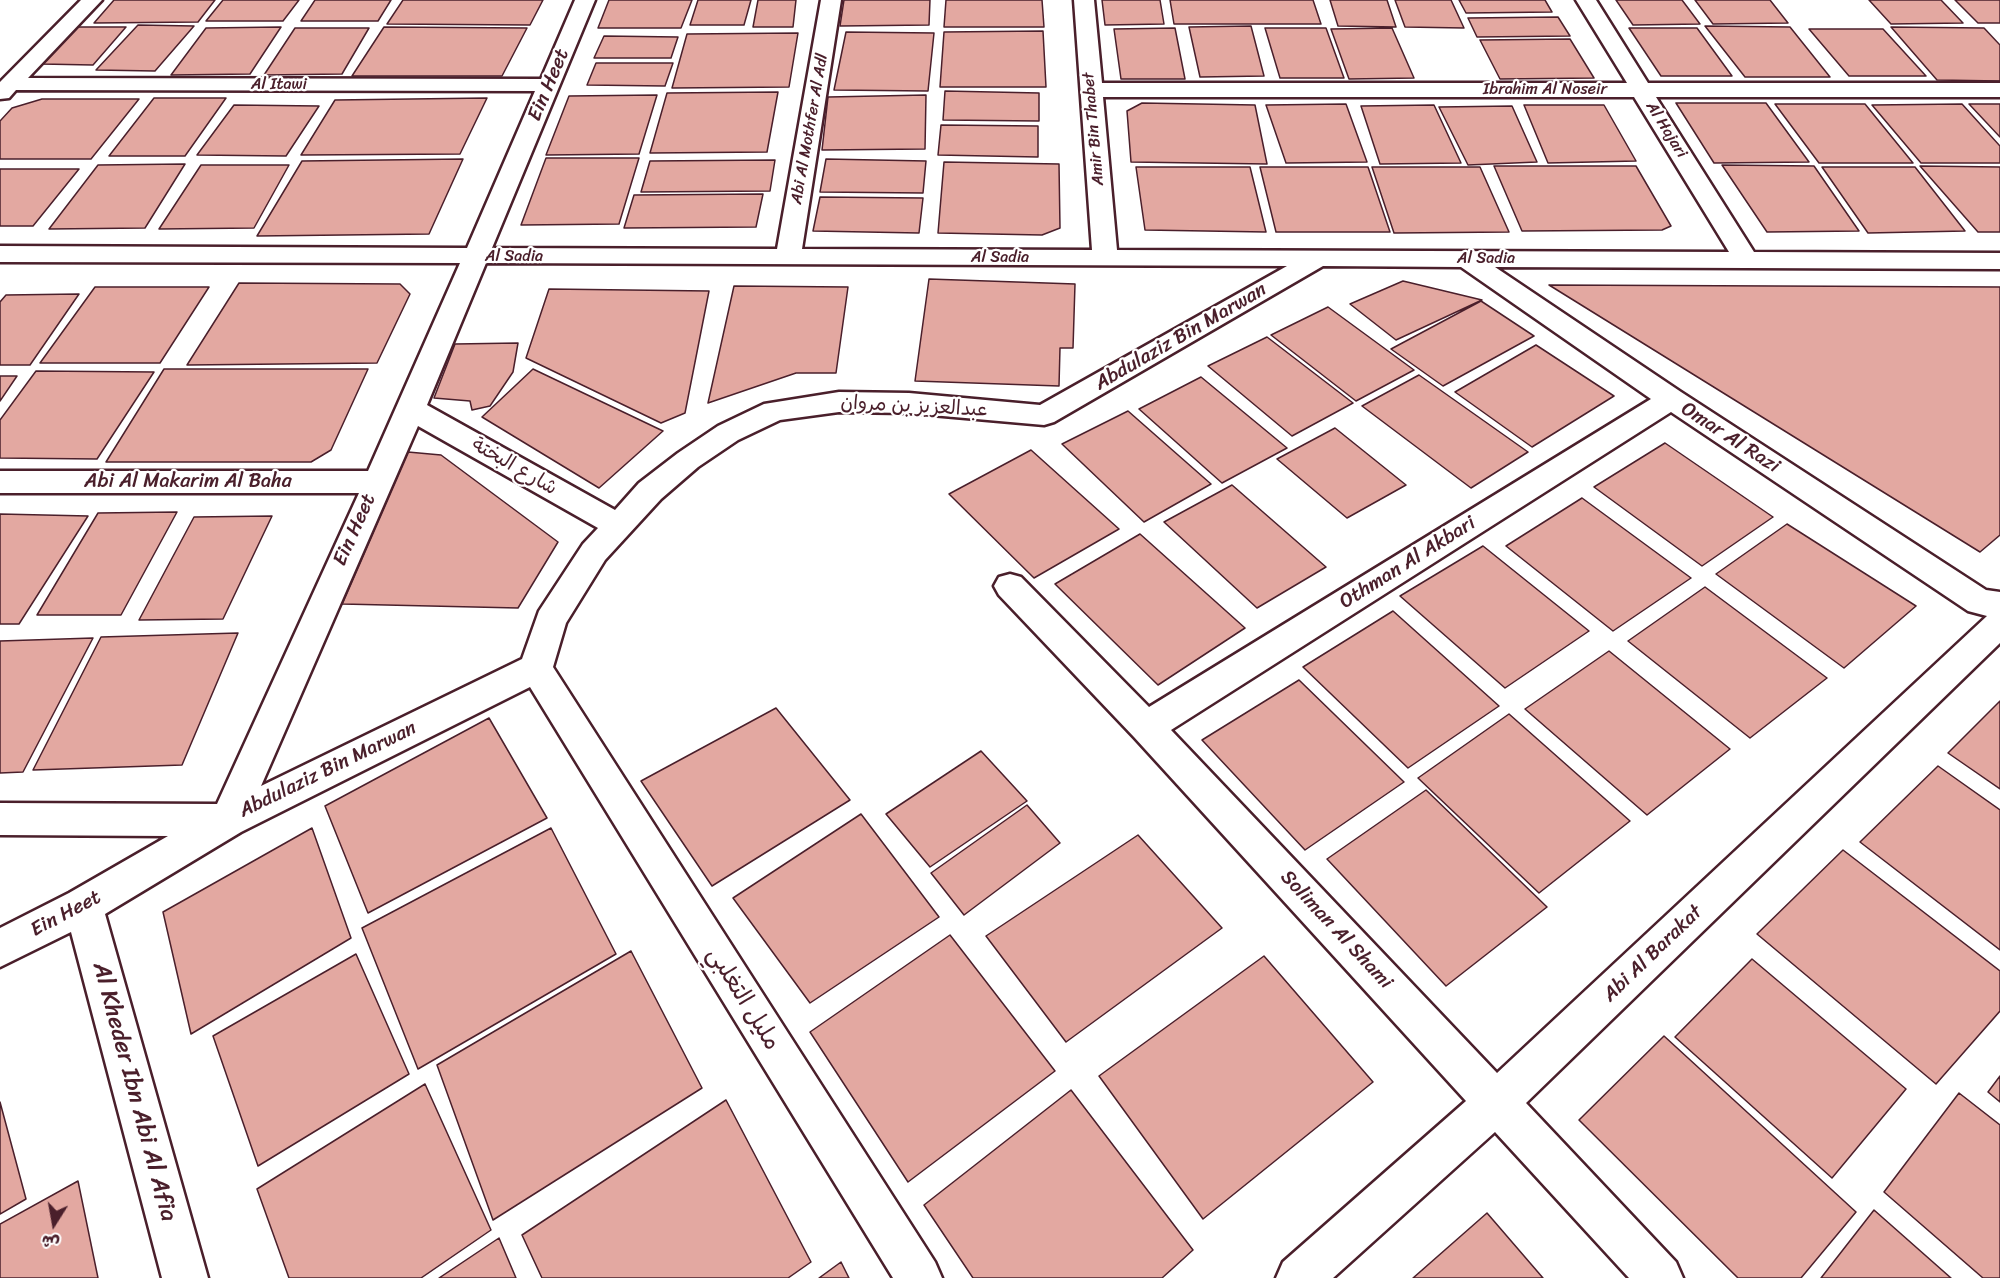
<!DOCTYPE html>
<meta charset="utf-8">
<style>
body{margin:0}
#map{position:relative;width:2000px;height:1278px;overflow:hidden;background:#fff;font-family:Sriracha,"Playpen Sans Arabic",sans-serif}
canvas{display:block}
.north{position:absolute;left:24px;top:1194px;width:60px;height:60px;-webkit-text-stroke:4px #fff;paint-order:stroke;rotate:191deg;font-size:16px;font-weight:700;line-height:24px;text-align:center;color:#4a1f2b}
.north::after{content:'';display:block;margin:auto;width:21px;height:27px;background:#4a1f2b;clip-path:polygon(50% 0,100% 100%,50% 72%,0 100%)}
</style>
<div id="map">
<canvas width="2000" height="1278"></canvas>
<div class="north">ش</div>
</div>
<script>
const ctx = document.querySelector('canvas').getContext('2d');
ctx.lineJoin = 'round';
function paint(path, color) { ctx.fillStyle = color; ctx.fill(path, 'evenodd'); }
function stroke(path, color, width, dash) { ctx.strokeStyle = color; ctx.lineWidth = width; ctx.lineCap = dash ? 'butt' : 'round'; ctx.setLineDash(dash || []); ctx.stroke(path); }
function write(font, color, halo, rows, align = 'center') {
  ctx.font = font + ' Sriracha,"Playpen Sans Arabic",sans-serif'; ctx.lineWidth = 4.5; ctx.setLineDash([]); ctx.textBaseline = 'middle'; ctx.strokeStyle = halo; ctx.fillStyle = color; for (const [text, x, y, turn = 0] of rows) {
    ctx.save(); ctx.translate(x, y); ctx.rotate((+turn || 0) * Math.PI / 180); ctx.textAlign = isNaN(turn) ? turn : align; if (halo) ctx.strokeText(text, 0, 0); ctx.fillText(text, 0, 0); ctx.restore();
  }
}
const building = new Path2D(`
 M114,0H215L198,22L94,23Z
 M223,0H299L283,21H206Z
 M315,0H391L378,21H301Z
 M403,0H543L530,25L387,24Z
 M609,0H692L681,28H598Z
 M698,0H751L744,25H690Z
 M758,0H796L793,27H753Z
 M844,0H930L929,25L840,26Z
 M946,0H1042L1044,27H944Z
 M1102,0H1160L1164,24L1105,25Z
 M1170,0H1313L1321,24H1174Z
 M1330,0H1387L1396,27L1338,26Z
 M1395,0H1451L1464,28L1405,27Z
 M1459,0H1545L1552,12L1466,13Z
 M1616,0H1682L1700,24L1633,25Z
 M1695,0H1770L1788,23L1713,24Z
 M1869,0H1941L1963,23L1891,24Z
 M1955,0H2000V23H1978Z
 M1558,17L1570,36L1477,37L1468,18Z
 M138,25L194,26L155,71L96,70Z
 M1251,26L1264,76L1200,77L1189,27Z
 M1705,26L1790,27L1830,77H1745Z
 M77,27H126L93,65L41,64Z
 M281,27L250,74L171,75L206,28Z
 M384,27L527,28L502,76H352Z
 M1891,27L1984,28L2000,45V81L1937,80Z
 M295,28H369L342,74L264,75Z
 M1175,28L1185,79H1121L1114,29Z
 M1265,28H1326L1344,78H1280Z
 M1392,28L1414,78L1349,79L1331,29Z
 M1629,28H1697L1732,76H1661Z
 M1809,29H1883L1926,76H1849Z
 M1043,31L1046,87H940L944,32Z
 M846,32L934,33L928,91L834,90Z
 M798,33L789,87L672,88L687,34Z
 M604,36L678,37L671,58H594Z
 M1570,39L1594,78L1500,79L1480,40Z
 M596,63H673L665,86L587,85Z
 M945,91L1039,93V121L943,120Z
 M778,92L767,152L650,153L667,93Z
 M657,95L639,154L546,155L569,96Z
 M926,95L925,149L822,150L828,97Z
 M154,98H226L185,156H109Z
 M487,98L460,154L301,155L335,100Z
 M42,99H139L91,159H0V121L12,108Z
 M1142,103L1255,105L1267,164L1131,162L1127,111Z
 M1676,103H1766L1809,162L1714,163Z
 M1346,104L1367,162L1286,163L1266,105Z
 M1775,104H1865L1913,163H1819Z
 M1962,104L2000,146V163H1921L1872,105Z
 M1969,104H2000V137Z
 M234,105L319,106L286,156L197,155Z
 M1434,105L1461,163L1380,164L1361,106Z
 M1524,105H1604L1636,161L1548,163Z
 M1512,106L1537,162L1468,165L1439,107Z
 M941,125L1038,126V157L938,155Z
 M546,158H639L619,224L521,225Z
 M463,159L429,234L257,236L302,161Z
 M826,159L926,161L923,193L820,192Z
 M775,160L770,191L641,192L650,161Z
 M944,162L1059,164L1060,228L1042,235L938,233Z
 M185,164L145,228L49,229L98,165Z
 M201,165H289L254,228L159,229Z
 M1722,165L1814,166L1859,231L1767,232Z
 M1494,166H1636L1671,226L1662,230L1522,231Z
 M1920,166L2000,167V232H1978Z
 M1136,167H1250L1266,232L1145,230Z
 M1260,167H1368L1390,232H1276Z
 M1372,167H1480L1509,232L1394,233Z
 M1822,167H1915L1965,231L1868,233Z
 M0,169H79L33,226H0Z
 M763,194L756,227L624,228L634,195Z
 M820,197L923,198L919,233L813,231Z
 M929,279L1075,284L1073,348H1060L1059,386L915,381Z
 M1403,281L1482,300L1396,340L1350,304Z
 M239,283L400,284L410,294L377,363L187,365Z
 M1549,285L2000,287V535L1980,552Z
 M734,286L848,287L836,373H796L708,403Z
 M95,287H209L160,363H40Z
 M549,289L709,291L685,413L661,423L526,358Z
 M79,294L30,365H0V302L6,295Z
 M1481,301L1534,336L1443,386L1391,349Z
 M1328,307L1414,370L1356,401L1271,335Z
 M1267,337L1353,403L1292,436L1208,366Z
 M518,343L513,372L490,406L472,410L470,401L434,398L455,344Z
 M1536,345L1614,396L1532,447L1455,392Z
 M164,369H368L331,450L311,462H106Z
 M533,369L663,431L599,488L482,417Z
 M36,371L154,372L97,459L0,458V420Z
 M1419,375L1528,452L1471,488L1362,406Z
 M0,376H17L0,401Z
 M1201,377L1287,448L1222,483L1139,409Z
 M1128,411L1211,484L1144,522L1062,444Z
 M1335,428L1406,485L1347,518L1277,459Z
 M1665,443L1773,517L1702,566L1594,487Z
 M1031,450L1119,529L1034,578L949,494Z
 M408,452L441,455L558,542L518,608L342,604Z
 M1232,485L1326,567L1257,608L1164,522Z
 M1582,498L1691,578L1613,631L1506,546Z
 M177,512L121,615H37L98,513Z
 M0,514L88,516L19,624H0Z
 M272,516L223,619L139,620L194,517Z
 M1787,524L1916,606L1844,668L1716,574Z
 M1140,534L1245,628L1158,685L1055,584Z
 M1483,546L1589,631L1505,688L1400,596Z
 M1705,587L1827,678L1750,738L1628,641Z
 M1393,611L1499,706L1408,768L1303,667Z
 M238,633L182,765L33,770L101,637Z
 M93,638L23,772L0,773V641Z
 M1609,651L1730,749L1647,815L1525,709Z
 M1299,680L1404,782L1305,850L1202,740Z
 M2000,701V789L1948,753Z
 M776,708L850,800L712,886L641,781Z
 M1509,714L1630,821L1539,893L1418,778Z
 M489,718L547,818L368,913L325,806Z
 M981,751L1027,801L930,867L886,814Z
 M1938,766L2000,810V950L1860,842Z
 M1426,790L1547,907L1446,986L1327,859Z
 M1027,805L1060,843L964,915L931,873Z
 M861,814L939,917L810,1003L733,898Z
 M312,828L351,938L191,1034L163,912Z
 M551,828L616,954L418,1069L362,928Z
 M1138,835L1222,928L1066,1042L986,936Z
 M1843,850L2000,971V1011L1936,1084L1757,934Z
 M950,935L1055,1071L908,1182L810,1032Z
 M631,951L702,1088L493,1220L437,1065Z
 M356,954L409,1074L258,1166L213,1036Z
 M1264,956L1373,1082L1203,1219L1099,1076Z
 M1752,959L1906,1089L1832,1178L1675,1037Z
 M1664,1036L1856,1212L1801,1278H1738L1579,1120Z
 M2000,1076V1102L1988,1092Z
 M425,1084L491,1230L421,1278H289L257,1189Z
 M1071,1090L1193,1250L1162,1278H973L924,1205Z
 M1959,1093L2000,1125V1278H1983L1884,1192Z
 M726,1100L811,1262L788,1278H542L522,1235Z
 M0,1102L26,1199L0,1214Z
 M78,1181L98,1278H0V1224Z
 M1874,1210L1951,1278H1821Z
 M1487,1213L1543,1278H1413Z
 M499,1238L516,1278H439Z
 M841,1262L849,1278H819Z`);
const minor = new Path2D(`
 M81,0H102L28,78L541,79L575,0H595L492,248L777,249L821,0H841L802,249L1092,250L1074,0H1094L1102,83H1627L1576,0H1596L1648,83H2000V97H1656L1754,252L2000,253V269L1495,267L1681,392L1986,590L2000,592V643L1526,1103L1676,1262L1683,1278H1629L1495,1132L1333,1278H1276L1283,1262L1466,1101L1134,737L999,595L994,586L999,577L1010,574L1021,577L1149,707L1651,399L1461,267L1323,266L1054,422L1044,425L909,413L839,412L780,420L738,440L698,467L661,499L605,560L566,623L553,667L935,1262L942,1278H893L530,687L241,832L105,914L208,1278H162L71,932L0,967V928L69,893L168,836L0,835V803L217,804L359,493H0V471H368L460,263L0,262V246L467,248L535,91L16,90L9,98L0,99V82ZM1103,97H1634L1729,252L1117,250ZM486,263L1287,266L1040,405L909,393L839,392L764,404L718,426L678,453L639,483L615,510L427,405ZM1671,412L1968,611L1987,616L1497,1073L1171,730ZM418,426L598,528L583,544L539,611L522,659L261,786Z`);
const farStreetnames = [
 ["Al Itawi",279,85],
 ["Ibrahim Al Noseir",1545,90],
 ["Abi Al Mothfer Al Adl",810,129,-80],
 ["Amir Bin Thabet",1094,129,-95],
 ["Al Hajari",1666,130,58],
 ["Al Sadia",514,257],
 ["Al Sadia",1000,258],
 ["Al Sadia",1486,259]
];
const streetNames = [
 ["Ein Heet",549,85,-67],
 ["Abdulaziz Bin Marwan",1181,337,-30],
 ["عبدالعزيز بن مروان",914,407,3],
 ["Omar Al Razi",1730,438,33],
 ["شارع البختة",514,467,30],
 ["Abi Al Makarim Al Baha",188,482],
 ["Ein Heet",355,530,-66],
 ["Othman Al Akbari",1408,563,-32],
 ["Abdulaziz Bin Marwan",328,770,-26],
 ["Ein Heet",66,914,-28],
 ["Soliman Al Shami",1336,930,47],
 ["Abi Al Barakat",1653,954,-44]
];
const nearStreetnames = [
 ["مليل التغلبي",743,999,58],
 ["Al Kheder Ibn Abi Al Afia",134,1092,75]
];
paint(building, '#e3a8a1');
stroke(building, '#4a1f2b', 1.5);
stroke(minor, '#4a1f2b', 5);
paint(minor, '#fff');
write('16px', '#4a1f2b', '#fff', farStreetnames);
write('20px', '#4a1f2b', '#fff', streetNames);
write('24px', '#4a1f2b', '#fff', nearStreetnames);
</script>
